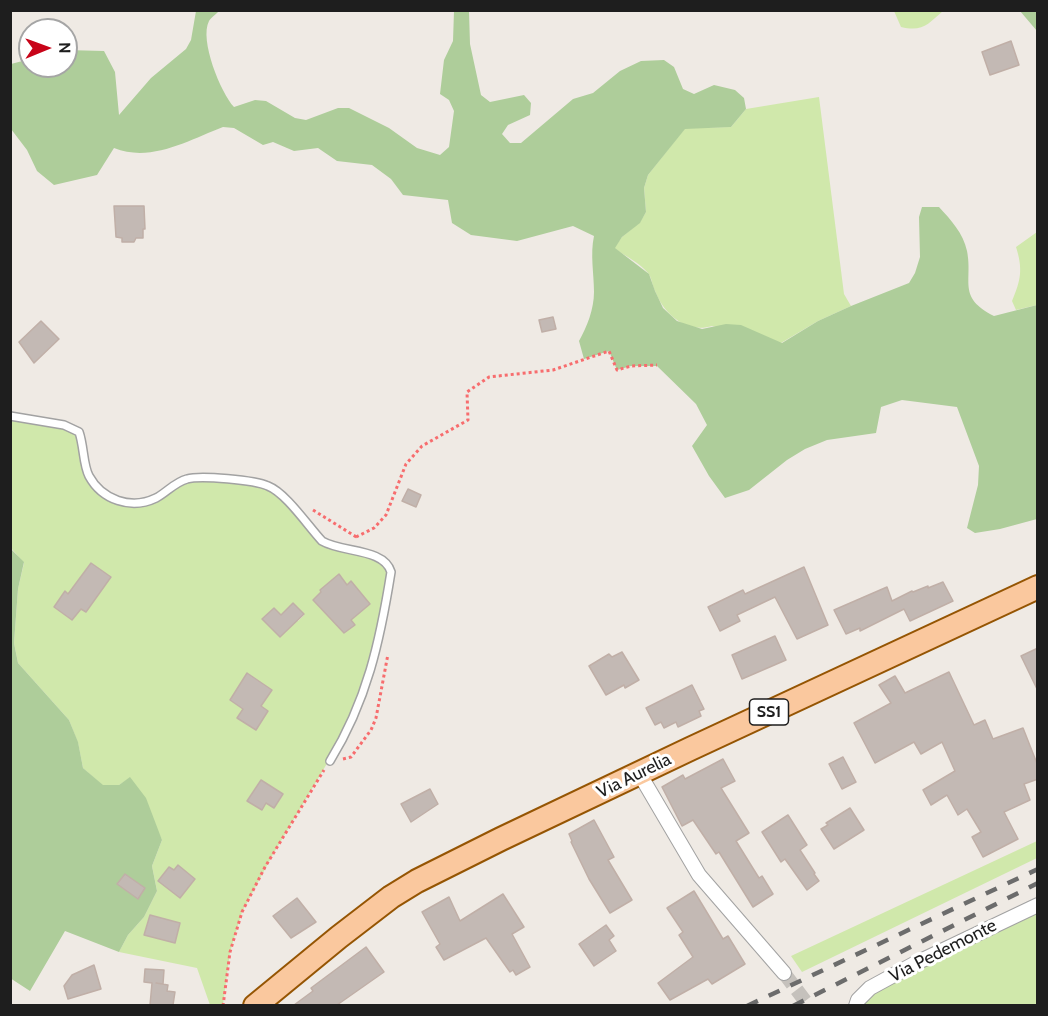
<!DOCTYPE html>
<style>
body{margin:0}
#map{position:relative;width:1048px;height:1016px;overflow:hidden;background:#efeae4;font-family:Cabin,sans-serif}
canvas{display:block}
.frame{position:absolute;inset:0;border:12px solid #1e1e1e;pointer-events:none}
.north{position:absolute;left:18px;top:18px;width:60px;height:60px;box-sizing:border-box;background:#fff;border:2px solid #a5a5a5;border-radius:50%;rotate:89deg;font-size:16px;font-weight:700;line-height:24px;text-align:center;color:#1e1e1e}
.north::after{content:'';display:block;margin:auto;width:21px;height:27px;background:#c80419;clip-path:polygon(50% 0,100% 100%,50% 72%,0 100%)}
</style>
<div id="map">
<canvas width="1048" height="1016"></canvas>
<div class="frame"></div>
<div class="north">N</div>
</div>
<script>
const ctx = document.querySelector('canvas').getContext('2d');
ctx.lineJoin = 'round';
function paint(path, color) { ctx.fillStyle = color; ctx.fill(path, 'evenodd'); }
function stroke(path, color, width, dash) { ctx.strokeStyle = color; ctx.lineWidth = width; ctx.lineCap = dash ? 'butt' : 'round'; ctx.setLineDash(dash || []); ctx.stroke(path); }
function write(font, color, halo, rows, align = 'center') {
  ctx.font = font + ' Cabin,sans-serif'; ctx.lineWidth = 6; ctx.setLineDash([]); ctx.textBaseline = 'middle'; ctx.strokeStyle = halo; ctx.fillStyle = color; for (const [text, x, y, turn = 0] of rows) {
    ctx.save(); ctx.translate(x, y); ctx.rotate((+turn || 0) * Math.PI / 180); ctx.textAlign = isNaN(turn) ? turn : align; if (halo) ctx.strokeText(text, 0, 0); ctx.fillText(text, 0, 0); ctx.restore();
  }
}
const grass = new Path2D(`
 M894,11H943C928,24 923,32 901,27Z
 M819,97L844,294L851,306L818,321L781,343L712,326C686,334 664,314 655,291C652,285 652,278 648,273C640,263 625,256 614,248L622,237L640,222L646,212L644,188L648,175L685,128L731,127L746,109Z
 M1037,232V305L1016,310L1012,301C1021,280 1023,269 1016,247Z
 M11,416L47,422L79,432L94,484L117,502L144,503L186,479L256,483L278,491L322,541L380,557L389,566L377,649L357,713L272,856L242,912L230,952L223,1005H210L197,968L119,952L128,935L144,917L157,891L152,866L162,840L130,778L119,785H102L83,768L78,743L69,720L18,663L14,643L18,589L24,563L11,548ZM91,563L111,577L86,612L81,609L72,620L54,607L65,592L68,594ZM339,574L347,585L351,582L370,604L351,620L354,625L344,633L331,619L318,595ZM293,604L304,615L298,621L287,610ZM274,608L291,626L280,637L263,619ZM247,673L272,690L261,706L268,711L256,730L238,718L243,709L230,700ZM261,780L283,795L274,808L266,803L262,810L248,801ZM178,866L195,879L180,898L164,885L169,867L174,870ZM148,921L180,923L175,943L145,935Z
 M1037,841V858L802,972L791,956Z
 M1037,909V1005L860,1006L872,992Z`);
const forest = new Path2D(`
 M196,11H219C216,14 211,18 209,21C199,40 221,93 234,107L255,100L266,101L295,118L306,120L338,108H349L389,128L417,148L440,155L449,147L454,111L449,100L440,94L444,60L453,41L454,11H469L470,44L481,95L490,102L524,95L531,103L530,115L508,125L502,134L510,143H521L573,99L593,93L620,71L641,61L664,60L674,67L683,89L694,94L714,85L735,90L744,98L746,109L731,127L685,129L648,175L644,188L646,212L640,223L622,237L615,248L649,274L655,291L663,308L677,321L702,329L726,324L741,325L782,343L818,321L851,306L909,283L915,273L920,257L919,217L922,207H939C951,220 963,233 967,251C973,282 957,297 994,316L1037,305V519L1000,529L975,533L967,528L978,485L979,466L957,407L902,400L881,407L876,433L827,440L805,449L787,460L749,490L725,498L709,476L692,446L707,425L696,404L657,366H631L617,370L609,351L584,359L579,341C587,327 594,309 594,292C594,273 590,255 594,236L573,226L517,241L471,235L452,223L448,200L403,195L391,179L372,165L337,161L318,148L294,151L273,142L263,145L234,128L223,127C189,140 151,163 114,148L97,175L54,185L37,171L27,150L11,129V64L30,59V66H66V50L104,51L115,72L119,115L151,78L186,49L191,40Z
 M1020,11H1037V31Z
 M10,548L24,562L18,589L14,643L18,663L69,720L78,742L83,768L103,785H119L130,777L146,798L162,840L152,866L157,891L144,917L128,935L119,952L65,931L30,991L10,978Z`);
const building = new Path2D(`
 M1011,41L1019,65L990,75L982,52Z
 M114,206H144L145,229H143V238H136L134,242H122V238L116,237Z
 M553,317L556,329L542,332L539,320Z
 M41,321L59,339L34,363L19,342Z
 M408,489L421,495L416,507L402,501Z
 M91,563L111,577L86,612L81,609L72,620L54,607L65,591L68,594Z
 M804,567L828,625L797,639L775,597L737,615L740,621L720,631L708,607L743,590L745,594Z
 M339,574L347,585L351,581L370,604L351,620L355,625L344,633L313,600L321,592L320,590Z
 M943,582L953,601L910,621L904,609L860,631V628L846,634L834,610L887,587L892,601L912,591L913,592L928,586V588Z
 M293,603L304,614L280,637L262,619L274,608L281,615Z
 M775,636L786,660L742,679L732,655Z
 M1038,648V691L1021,656Z
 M622,652L639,680L625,688L624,685L606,695L589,666L609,654L612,657Z
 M949,672L974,725L985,720L993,739L1023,728L1038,766V779L1024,784L1030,800L1004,812L1018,839L983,857L972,837L981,832L967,809L958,815L947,795L931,805L923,790L955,771L942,742L921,754L914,742L875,763L854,723L891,703L879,685L895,676L905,693Z
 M247,673L272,690L261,706L268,711L256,730L237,718L243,709L230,700Z
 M692,685L704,709L699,711L701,716L678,727L676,722L664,728L661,722L655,725L646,708Z
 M843,757L856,782L842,789L829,764Z
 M723,759L735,781L721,788L749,833L736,841L759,878L762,876L773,894L753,907L719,852L716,854L693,820L682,826L662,787L683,775L685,779Z
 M261,780L283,794L274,808L266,803L262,810L247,801Z
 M430,789L438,804L411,822L401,804Z
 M850,808L864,830L834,849L821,829L828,825L826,823Z
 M788,815L807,845L800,850L815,873L814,874L819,881L807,890L785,859L781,862L762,832Z
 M594,820L614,857L608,860L632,900L610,913L589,879L571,842L572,841L569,834Z
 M178,865L195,879L180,898L158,881L169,867L174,870Z
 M125,874L145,888L138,899L117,884Z
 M694,891L723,939L728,936L745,964L712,984L708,979L670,1000L658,983L693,957L679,935L683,932L667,908Z
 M503,894L524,927L512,934L530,967L516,975L513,970L510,972L486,938L444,960L436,947L440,944L422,912L449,897L460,921Z
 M297,898L316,922L291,938L273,916Z
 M150,915L180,923L175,943L144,935Z
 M606,925L614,936L609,940L616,951L594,966L579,944Z
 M366,947L384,972L337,1005H294L313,991L311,988Z
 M94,965L101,989L68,999L64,986L72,975Z
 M145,969L164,970L163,984L156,983L168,985L167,991L175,992L173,1005H150L152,983L144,982Z`);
const minorTunnel = new Path2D(`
 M784,973L809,1006`);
const path = new Path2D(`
 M313,510L358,538
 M356,537L374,528L386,515L406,464L422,446L468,420L467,392L489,377L553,370L609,351L617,370L631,366L657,365
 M343,759L351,757L371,730L376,718L388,654
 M223,1006L230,952L242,912L265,867L324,770`);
const service = new Path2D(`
 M10,416L64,425L79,432C84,446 83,465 89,476C102,500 131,510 156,498C166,493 175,482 187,479C200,475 255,480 268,486C286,493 308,526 322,541C342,553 384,548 391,572C380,641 367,701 330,761`);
const minor = new Path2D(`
 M639,773L699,875L784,973
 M856,1006L858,1000L870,988L914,964L1038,905`);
const primary = new Path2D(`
 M255,1006L339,937L391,897L417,881L501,839L690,749L1038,587`);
const rail = new Path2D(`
 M747,1006L1038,869
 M793,1006L1038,883`);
const shields = [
 [769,712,39]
];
const shieldNames = [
 ["SS1",769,712]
];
const streetNames = [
 ["Via Aurelia",634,776,-26],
 ["Via Pedemonte",943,951,-27]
];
paint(grass, '#d0e8ab');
paint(forest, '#aecd9a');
paint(building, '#c3b9b4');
stroke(building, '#c0afa7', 1.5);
stroke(minorTunnel, '#c5c1bc', 14, [14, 7]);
stroke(service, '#a2a2a2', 10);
stroke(minor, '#a2a2a2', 16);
stroke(primary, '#955503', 26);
stroke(path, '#f76d6e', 3, [3, 3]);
stroke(service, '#fff', 7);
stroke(minor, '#fff', 14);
stroke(primary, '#fac89e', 22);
stroke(rail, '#6c6c6c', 4.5, [12, 12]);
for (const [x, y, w] of shields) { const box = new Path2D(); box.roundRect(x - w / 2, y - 13, w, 26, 4.5); ctx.fillStyle = '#fff'; ctx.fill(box); stroke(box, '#1e1e1e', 1.5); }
write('bold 16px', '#1e1e1e', null, shieldNames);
write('18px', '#1e1e1e', '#fff', streetNames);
</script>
